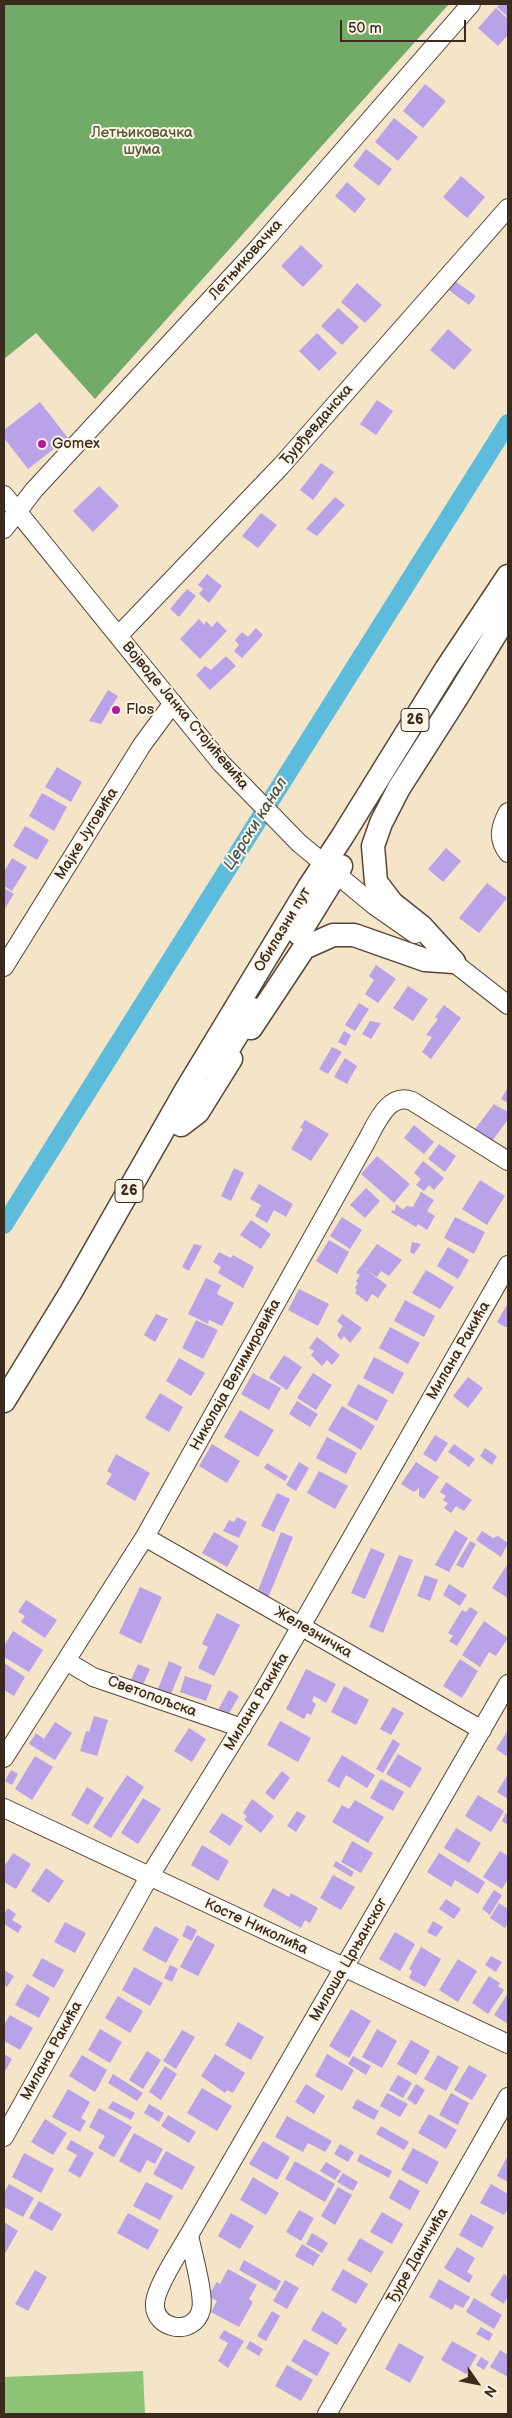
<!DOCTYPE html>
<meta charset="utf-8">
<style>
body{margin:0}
#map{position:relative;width:512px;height:2418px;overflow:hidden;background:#f4e4c8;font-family:"Balsamiq Sans",sans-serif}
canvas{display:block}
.frame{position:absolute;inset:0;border:5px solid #3b2a1e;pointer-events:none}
.north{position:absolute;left:452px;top:2358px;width:50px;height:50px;-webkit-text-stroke:4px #fcf5e5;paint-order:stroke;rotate:123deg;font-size:14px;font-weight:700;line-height:20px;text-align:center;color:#3b2a1e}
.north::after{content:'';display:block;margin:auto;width:18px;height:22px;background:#3b2a1e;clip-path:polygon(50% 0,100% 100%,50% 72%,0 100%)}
.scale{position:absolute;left:340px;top:20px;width:126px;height:22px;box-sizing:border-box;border:2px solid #3b2a1e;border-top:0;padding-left:6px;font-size:15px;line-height:18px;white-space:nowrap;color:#3b2a1e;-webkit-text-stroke:4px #fcf5e5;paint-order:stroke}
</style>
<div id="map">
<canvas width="512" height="2418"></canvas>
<div class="frame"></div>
<div class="north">N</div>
<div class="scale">50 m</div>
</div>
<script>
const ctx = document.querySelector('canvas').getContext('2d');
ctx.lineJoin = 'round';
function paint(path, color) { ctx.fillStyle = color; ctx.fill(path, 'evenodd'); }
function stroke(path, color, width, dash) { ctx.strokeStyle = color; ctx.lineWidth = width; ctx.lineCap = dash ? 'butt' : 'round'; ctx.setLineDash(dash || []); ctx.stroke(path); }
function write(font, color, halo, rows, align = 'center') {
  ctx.font = font + ' "Balsamiq Sans",sans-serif'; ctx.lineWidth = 4; ctx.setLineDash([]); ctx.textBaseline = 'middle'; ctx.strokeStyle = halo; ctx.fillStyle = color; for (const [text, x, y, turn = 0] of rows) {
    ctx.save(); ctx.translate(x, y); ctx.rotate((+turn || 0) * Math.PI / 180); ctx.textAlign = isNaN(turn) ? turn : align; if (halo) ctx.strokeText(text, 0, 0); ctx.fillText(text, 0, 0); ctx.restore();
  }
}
const green = new Path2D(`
 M143,2371L145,2414H4V2377Z`);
const forest = new Path2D(`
 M4,4H449L95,399L36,333L4,359Z`);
const canal = new Path2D(`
 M4,1225L508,423`);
const building = new Path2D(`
 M500,4H508V17L497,7Z
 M496,8L508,19V35L498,46L478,28Z
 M425,84L446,101L423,128L403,111Z
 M394,118L418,137L398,161L375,142Z
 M366,149L392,169L379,186L353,166Z
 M461,176L485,197L467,218L443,197Z
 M347,182L366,199L355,213L335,196Z
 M301,245L323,266L303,287L281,266Z
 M452,279L476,296L469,305L446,288Z
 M357,283L382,305L365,323L341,302Z
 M338,308L359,327L342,345L321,326Z
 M448,329L472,350L454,370L430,350Z
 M317,333L337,353L319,371L299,351Z
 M377,400L393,411L376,435L360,424Z
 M40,402L68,438L28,469L4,438V430Z
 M321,463L334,472L313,500L300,490Z
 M99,486L119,506L93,532L73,511Z
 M335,497L345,505L317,536L306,529Z
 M261,513L277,525L258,548L242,536Z
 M207,574L222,586L209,603L199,594L203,589L198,585Z
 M187,589L196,596L179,617L170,609Z
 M199,619L204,625L206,621L212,627L217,621L227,631L200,659L180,639Z
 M256,628L263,635L242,658L234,651L239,645L235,640L242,632L248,637Z
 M226,656L236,666L210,690L196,675L205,666L211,670Z
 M108,690L118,696L101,724L89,721Z
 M57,767L82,782L71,802L45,787Z
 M42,793L67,807L54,831L29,816Z
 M25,826L49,840L37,860L13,846Z
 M446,848L461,861L443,882L428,869Z
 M12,858L27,867L12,891L4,886V872Z
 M487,883L507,898L479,933L459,918Z
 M4,888L14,894L4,910Z
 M376,965L396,979L378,1003L365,994L374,980L369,976Z
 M408,986L428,999L413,1021L393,1008Z
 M359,1003L369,1009L355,1031L345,1025Z
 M444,1005L461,1018L431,1059L422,1052L432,1037L426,1035L438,1019L435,1017Z
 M370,1021L381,1023L371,1039L362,1034Z
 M344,1031L351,1035L346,1046L338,1042Z
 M332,1047L342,1052L328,1074L319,1069Z
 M345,1058L357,1066L347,1084L334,1077Z
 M508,1087V1103L501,1099Z
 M494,1104L508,1112V1119L493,1140L475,1129Z
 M305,1120L329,1134L311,1161L291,1149L303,1129L300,1128Z
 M414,1125L434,1142L424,1154L404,1138Z
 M439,1144L456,1156L445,1172L428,1159Z
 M377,1156L410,1184L394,1203L361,1174Z
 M423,1161L444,1178L434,1190L429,1185L424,1191L416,1185L421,1179L414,1173Z
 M234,1168L244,1173L231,1201L221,1196Z
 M480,1180L505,1196L487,1225L462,1209Z
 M259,1184L293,1204L286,1217L274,1210L267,1223L255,1216L261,1205L250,1199Z
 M366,1188L380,1201L365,1218L350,1205Z
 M421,1192L434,1200L427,1211L435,1216L427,1230L418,1224L416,1227L391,1212L392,1210L395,1211L396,1204L403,1210L406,1206L413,1207Z
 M342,1217L362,1230L350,1249L330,1236Z
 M455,1217L485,1232L474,1254L444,1238Z
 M251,1220L271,1234L261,1249L240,1235Z
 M329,1240L349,1252L337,1274L316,1261Z
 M412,1242L421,1244L414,1254L410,1252Z
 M194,1244L202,1246L189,1271L182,1267Z
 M377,1244L402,1260L389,1276L381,1271L377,1277L363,1268L387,1285L378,1298L372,1294L367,1302L355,1293L357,1290L355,1288L358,1283L356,1281L360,1275L356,1273Z
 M448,1247L469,1260L458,1279L437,1266Z
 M219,1252L231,1258L233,1255L254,1267L243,1288L218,1273L221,1267L213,1262Z
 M426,1270L454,1287L440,1309L412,1293Z
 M206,1278L221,1285L217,1294L234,1303L222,1326L209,1320L208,1324L188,1314Z
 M299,1289L329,1304L318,1326L288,1310Z
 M405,1300L435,1316L424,1337L394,1321Z
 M508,1303V1327H505L497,1322Z
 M156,1314L168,1319L155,1342L144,1335Z
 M342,1314L362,1328L350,1343L344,1336L341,1340L337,1335L343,1326L337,1321Z
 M196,1320L218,1330L203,1359L182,1348Z
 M390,1327L420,1343L408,1364L379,1348Z
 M317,1337L340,1355L332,1365L327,1360L322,1366L311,1355L314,1351L309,1348Z
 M284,1355L302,1367L287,1390L269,1378Z
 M374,1357L404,1373L393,1394L363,1378Z
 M179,1358L205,1373L191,1396L166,1381Z
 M253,1373L281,1388L269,1410L241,1394Z
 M313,1373L332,1385L316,1410L297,1398Z
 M468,1377L483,1388L468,1408L453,1396Z
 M358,1384L388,1400L377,1421L347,1405Z
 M160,1393L183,1407L169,1432L145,1418Z
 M297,1401L318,1414L310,1427L289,1414Z
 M342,1406L375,1426L361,1450L328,1430Z
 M240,1410L274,1430L258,1457L224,1437Z
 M435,1435L448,1443L436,1462L423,1454Z
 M327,1437L357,1453L346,1474L316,1458Z
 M212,1444L240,1461L227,1483L199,1466Z
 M454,1444L475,1459L469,1467L448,1452Z
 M485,1448L497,1456L492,1465L480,1456Z
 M116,1454L150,1473L135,1501L106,1484L112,1474L107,1471Z
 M299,1462L309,1468L296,1491L286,1485Z
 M416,1462L439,1477L424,1499L419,1496V1488L414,1492L401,1484Z
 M267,1463L288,1476L285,1481L264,1468Z
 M319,1471L348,1486L335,1509L307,1493Z
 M446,1482L472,1500L464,1511L456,1506L451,1513L444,1508L448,1503L443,1500L446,1496L440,1492Z
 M277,1493L290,1499L274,1532L261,1526Z
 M237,1517L247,1522L239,1538L223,1531L229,1520L234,1522Z
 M455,1530L468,1538L449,1572L435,1565Z
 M482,1531L493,1538L498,1536L508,1543L501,1557L476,1540Z
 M214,1532L239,1546L227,1567L202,1553Z
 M281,1532L293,1537L268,1598L257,1593Z
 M470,1541L476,1544L463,1568L456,1565Z
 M371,1548L385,1554L365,1599L351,1593Z
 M399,1555L413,1560L383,1633L369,1627Z
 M507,1565L508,1566V1598L492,1588Z
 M425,1575L438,1580L430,1601L417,1596Z
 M449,1584L467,1595L460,1606L443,1595Z
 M140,1587L162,1597L141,1644L119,1633Z
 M26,1600L57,1620L45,1638L21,1622L25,1616L18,1612Z
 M470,1607L478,1612L457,1646L449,1641L453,1636L448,1633L462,1610L466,1612Z
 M217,1613L240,1625L214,1676L198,1668L208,1647L202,1644Z
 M484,1621L508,1638L496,1656L489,1652L480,1667L462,1655Z
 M13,1631L43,1650L29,1672L4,1657V1646Z
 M460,1659L478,1671L462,1698L443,1686Z
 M169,1661L182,1667L169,1699L156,1694Z
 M4,1663L25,1677L14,1696L4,1690Z
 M138,1664L150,1669L142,1687L130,1682Z
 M306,1669L336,1684L326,1703L314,1696L312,1701L316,1704L311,1715L307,1713L304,1719L286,1709Z
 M185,1676L212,1685L206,1701L180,1692Z
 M344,1686L369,1700L356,1725L331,1712Z
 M229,1690L239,1696L228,1715L218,1710Z
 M393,1707L404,1713L391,1735L380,1729Z
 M94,1716L108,1720L97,1756L80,1751L86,1731L89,1732Z
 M280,1721L311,1738L298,1762L267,1745Z
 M55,1722L72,1733L55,1760L29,1744L36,1733L44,1739Z
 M189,1728L206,1739L192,1762L174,1751Z
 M508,1730V1757L496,1749Z
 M393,1739L400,1744L383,1773L376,1769Z
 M398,1754L422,1768L410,1788L386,1774Z
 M342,1755L375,1775L367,1788L346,1775L339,1788L327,1781Z
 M35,1756L53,1767L32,1800L15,1789Z
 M11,1770L18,1774L12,1785L5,1781Z
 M282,1771L290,1778L274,1800L265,1793Z
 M508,1774V1799L497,1792Z
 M127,1775L144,1787L111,1838L93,1827Z
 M381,1779L404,1792L393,1811L370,1798Z
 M87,1787L104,1798L88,1825L71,1815Z
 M478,1795L504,1811L491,1832L465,1816Z
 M143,1798L161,1809L138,1844L121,1833Z
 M252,1799L274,1816L261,1833L244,1820L247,1816L243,1813Z
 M355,1800L384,1817L368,1843L332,1822L342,1805L349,1809Z
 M297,1811L306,1816L296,1832L287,1826Z
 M222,1813L243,1826L230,1846L209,1832Z
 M506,1813L508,1814V1825L502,1821Z
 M456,1828L481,1843L469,1863L444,1848Z
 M352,1841L373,1853L361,1873L341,1862Z
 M202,1845L229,1861L218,1881L191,1865Z
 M500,1851L508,1856V1879L502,1889L483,1877Z
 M13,1853L31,1864L16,1889L4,1882V1867Z
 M439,1853L485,1882L478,1894L455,1880L451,1887L427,1872Z
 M336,1861L354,1872L351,1877L333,1866Z
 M46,1868L64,1881L49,1903L31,1891Z
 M333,1875L355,1887L341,1910L320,1898Z
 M273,1888L289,1897L291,1893L318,1908L310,1923L305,1920L301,1928L263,1906Z
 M494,1890L502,1895L490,1915L482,1909Z
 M446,1899L461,1909L454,1919L439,1909Z
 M499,1903L508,1909V1923L505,1928L490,1918Z
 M8,1908L16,1914L12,1920L22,1926L18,1933L4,1924V1914Z
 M433,1921L443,1927L436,1937L427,1932Z
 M65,1922L86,1933L75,1953L54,1942Z
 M187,1925L197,1930L192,1941L182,1936Z
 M155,1926L179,1939L166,1963L142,1950Z
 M395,1932L415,1944L400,1971L379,1959Z
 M197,1935L215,1945L198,1976L180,1967Z
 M421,1947L441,1959L425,1987L409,1978L412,1971L409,1969Z
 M491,1956L502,1962L496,1972L485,1965Z
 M42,1958L64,1970L54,1988L32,1976Z
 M458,1959L477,1971L458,2002L439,1990Z
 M170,1965L178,1969L172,1982L164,1978Z
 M134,1967L163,1983L150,2006L122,1990Z
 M4,1970L14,1976L7,1987L4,1985Z
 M489,1976L500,1983L498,1986L504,1990L488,2014L472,2003Z
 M27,1984L50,1998L39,2018L15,2005Z
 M508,1993V2024L494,2015Z
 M118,1996L143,2011L130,2033L105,2018Z
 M351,2009L371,2021L349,2058L329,2046Z
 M10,2015L33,2028L20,2050L4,2041V2025Z
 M238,2022L264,2037L251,2060L225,2045Z
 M100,2029L122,2042L110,2063L88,2050Z
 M377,2029L397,2041L382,2068L362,2057Z
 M182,2030L195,2037L176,2069L163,2061Z
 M411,2040L430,2051L416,2075L397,2064Z
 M147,2051L161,2060L143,2089L129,2080Z
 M4,2054L12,2059L4,2073Z
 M215,2054L245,2073L233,2093L227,2090L225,2093L201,2076Z
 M327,2054L354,2070L342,2091L315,2076Z
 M82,2055L107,2070L95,2092L69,2076Z
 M438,2055L459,2067L446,2091L424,2079Z
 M353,2056L371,2066L366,2075L348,2064Z
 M469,2065L487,2075L472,2100L454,2090Z
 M165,2066L177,2074L161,2100L149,2092Z
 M113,2074L143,2093L137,2101L108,2083Z
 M398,2075L412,2083L403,2098L389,2090Z
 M306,2084L325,2096L314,2114L295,2102Z
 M416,2084L425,2090L416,2105L407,2099Z
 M202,2088L232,2106L217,2131L187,2113Z
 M68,2089L90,2102L81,2118L86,2121L80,2132L52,2117Z
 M387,2093L408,2104L400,2117L380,2106Z
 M451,2093L469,2103L458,2125L439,2115Z
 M357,2099L379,2111L374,2120L352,2108Z
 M113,2101L135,2113L131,2120L108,2108Z
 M149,2104L164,2113L159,2122L144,2113Z
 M99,2108L132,2127L114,2157L98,2148L105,2136L89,2127Z
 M429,2114L457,2130L446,2149L418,2133Z
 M168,2115L196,2132L189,2143L161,2126Z
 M287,2116L332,2141L325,2152L308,2143L303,2152L275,2137Z
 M45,2119L67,2133L53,2155L31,2142Z
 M381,2126L409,2142L404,2150L376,2134Z
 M134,2133L163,2149L155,2164L147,2160L140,2173L119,2161Z
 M71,2140L94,2153L80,2178L68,2171L77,2155L66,2149Z
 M263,2141L290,2157L277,2180L249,2164Z
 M340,2144L354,2152L348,2162L334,2154Z
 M413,2148L439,2162L427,2184L401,2170Z
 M166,2151L195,2167L182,2190L153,2174Z
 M24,2153L54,2169L41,2193L12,2177Z
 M360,2154L392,2171L389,2178L357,2161Z
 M508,2155V2182L497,2176Z
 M295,2161L335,2184L325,2202L285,2179Z
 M326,2162L341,2171L335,2180L320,2171Z
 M343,2173L358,2182L353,2191L337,2182Z
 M253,2177L279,2193L266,2215L240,2200Z
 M399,2179L420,2191L410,2210L389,2198Z
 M146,2182L173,2196L160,2220L133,2206Z
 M9,2184L34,2198L23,2217L4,2207V2193Z
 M491,2184L508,2194V2209L504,2215L480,2203Z
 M338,2187L352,2195L335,2225L321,2216Z
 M39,2201L62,2214L52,2231L29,2218Z
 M299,2210L314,2218L301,2241L286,2232Z
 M382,2212L403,2224L392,2244L370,2232Z
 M128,2213L159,2230L148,2250L117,2233Z
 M231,2213L254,2226L240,2249L218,2236Z
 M471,2214L494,2227L482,2248L459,2235Z
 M4,2222L18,2231L4,2255Z
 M312,2233L328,2243L322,2253L306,2244Z
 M360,2238L384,2252L371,2273L347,2260Z
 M302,2244L320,2255L313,2266L295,2256Z
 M457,2247L475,2258L467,2272L473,2276L469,2283L444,2268Z
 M244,2260L281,2281L276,2291L239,2270Z
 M228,2269L257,2285L249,2299L253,2302L239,2327L211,2312L217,2301L208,2296L217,2282L220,2284Z
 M343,2269L368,2284L356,2304L331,2290Z
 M35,2270L47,2277L28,2311L15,2304Z
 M504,2274L508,2277V2296L504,2304L490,2295Z
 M439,2279L470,2297L463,2308L455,2304L452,2310L429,2297Z
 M285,2280L299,2288L287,2309L273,2301Z
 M474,2298L502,2315L494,2329L466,2312Z
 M272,2311L280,2316L266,2341L257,2336Z
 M322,2311L342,2323L341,2325L347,2329L337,2345L311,2330Z
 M481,2327L493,2334L489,2341L476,2334Z
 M224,2330L244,2341L228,2368L218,2361L228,2343L219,2338Z
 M304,2339L330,2353L317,2376L291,2361Z
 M250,2341L263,2349L259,2356L246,2348Z
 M452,2341L477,2355L466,2374L441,2360Z
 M399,2343L424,2357L410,2383L385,2369Z
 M500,2350L508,2355V2377L490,2367Z
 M481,2357L489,2362L484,2370L476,2365Z
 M287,2365L313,2380L301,2401L275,2386Z`);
const minor = new Path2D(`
 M4,495L221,763L299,843L375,906L415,934
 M4,529L34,490L259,247L471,4
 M119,635L281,466L508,208
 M508,812C500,827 497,839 508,853
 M444,955L508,1005
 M4,967L142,745L173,703
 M145,1537L482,1730
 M66,1661L93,1677L242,1728
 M4,1758L146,1535L366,1142C376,1124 388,1092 412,1101L508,1161
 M4,1808L508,2044
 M4,2137L149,1877L261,1696L508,1265
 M189,2235C192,2252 205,2295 201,2310C194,2337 153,2330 155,2303C156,2287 180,2250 189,2235L508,1684
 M327,2414L508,2097`);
const major = new Path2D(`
 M299,934L341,866
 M454,962L421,926L392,903L376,882L373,846L381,823L399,788L459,694L503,622L508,609
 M251,1028L304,948L333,935H354L425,960L454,962
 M216,1069L253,1009
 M181,1125L198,1112L231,1059
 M4,1401L71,1292L186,1090L309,887L342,837L446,669L508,576`);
const markers = [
 [42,444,5,"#b5179e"],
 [116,710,5,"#b5179e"]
];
const shields = [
 [415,720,28],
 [129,1191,28]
];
const shieldNames = [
 ["26",415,720],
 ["26",129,1191]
];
const parkNames = [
 ["Летњиковачка",142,133],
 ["шума",142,150]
];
const streetNames = [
 ["Летњиковачка",246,260,-48],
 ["Ђурђевданска",317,425,-49],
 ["Војводе Јанка Стојићевића",185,716,50],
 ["Мајке Југовића",87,834,-58],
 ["Обилазни пут",283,930,-59],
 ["Милана Ракића",459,1351,-60],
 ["Николаја Велимировића",236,1375,-61],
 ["Железничка",313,1633,30],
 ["Светопољска",152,1697,20],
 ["Милана Ракића",257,1702,-59],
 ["Косте Николића",256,1927,25],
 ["Милоша Црњанског",349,1960,-60],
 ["Милана Ракића",52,2051,-61],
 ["Ђуре Даничића",418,2256,-60]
];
const poiNames = [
 ["Gomex",52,444],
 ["Flos",126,710]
];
const waterNames = [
 ["Церски канал",256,824,-58]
];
paint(green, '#8dc476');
paint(forest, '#72aa67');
stroke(canal, '#5dbcdb', 18);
paint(building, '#baa2e8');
stroke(minor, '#574638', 20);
stroke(major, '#574638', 25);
stroke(minor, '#fff', 18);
stroke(major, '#fff', 22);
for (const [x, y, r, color] of markers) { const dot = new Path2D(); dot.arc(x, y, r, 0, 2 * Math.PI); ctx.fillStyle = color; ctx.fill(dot); stroke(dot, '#fcf5e5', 2); }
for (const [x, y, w] of shields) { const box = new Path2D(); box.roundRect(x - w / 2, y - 11.5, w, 23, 4); ctx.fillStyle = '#fcf5e5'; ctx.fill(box); stroke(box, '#3b2a1e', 1); }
write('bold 14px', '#3b2a1e', null, shieldNames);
write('15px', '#545838', '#fcf5e5', parkNames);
write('15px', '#3b2a1e', '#fcf5e5', streetNames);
write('15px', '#3b2a1e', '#fcf5e5', poiNames, 'left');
write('italic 16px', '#455657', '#fcf5e5', waterNames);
</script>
